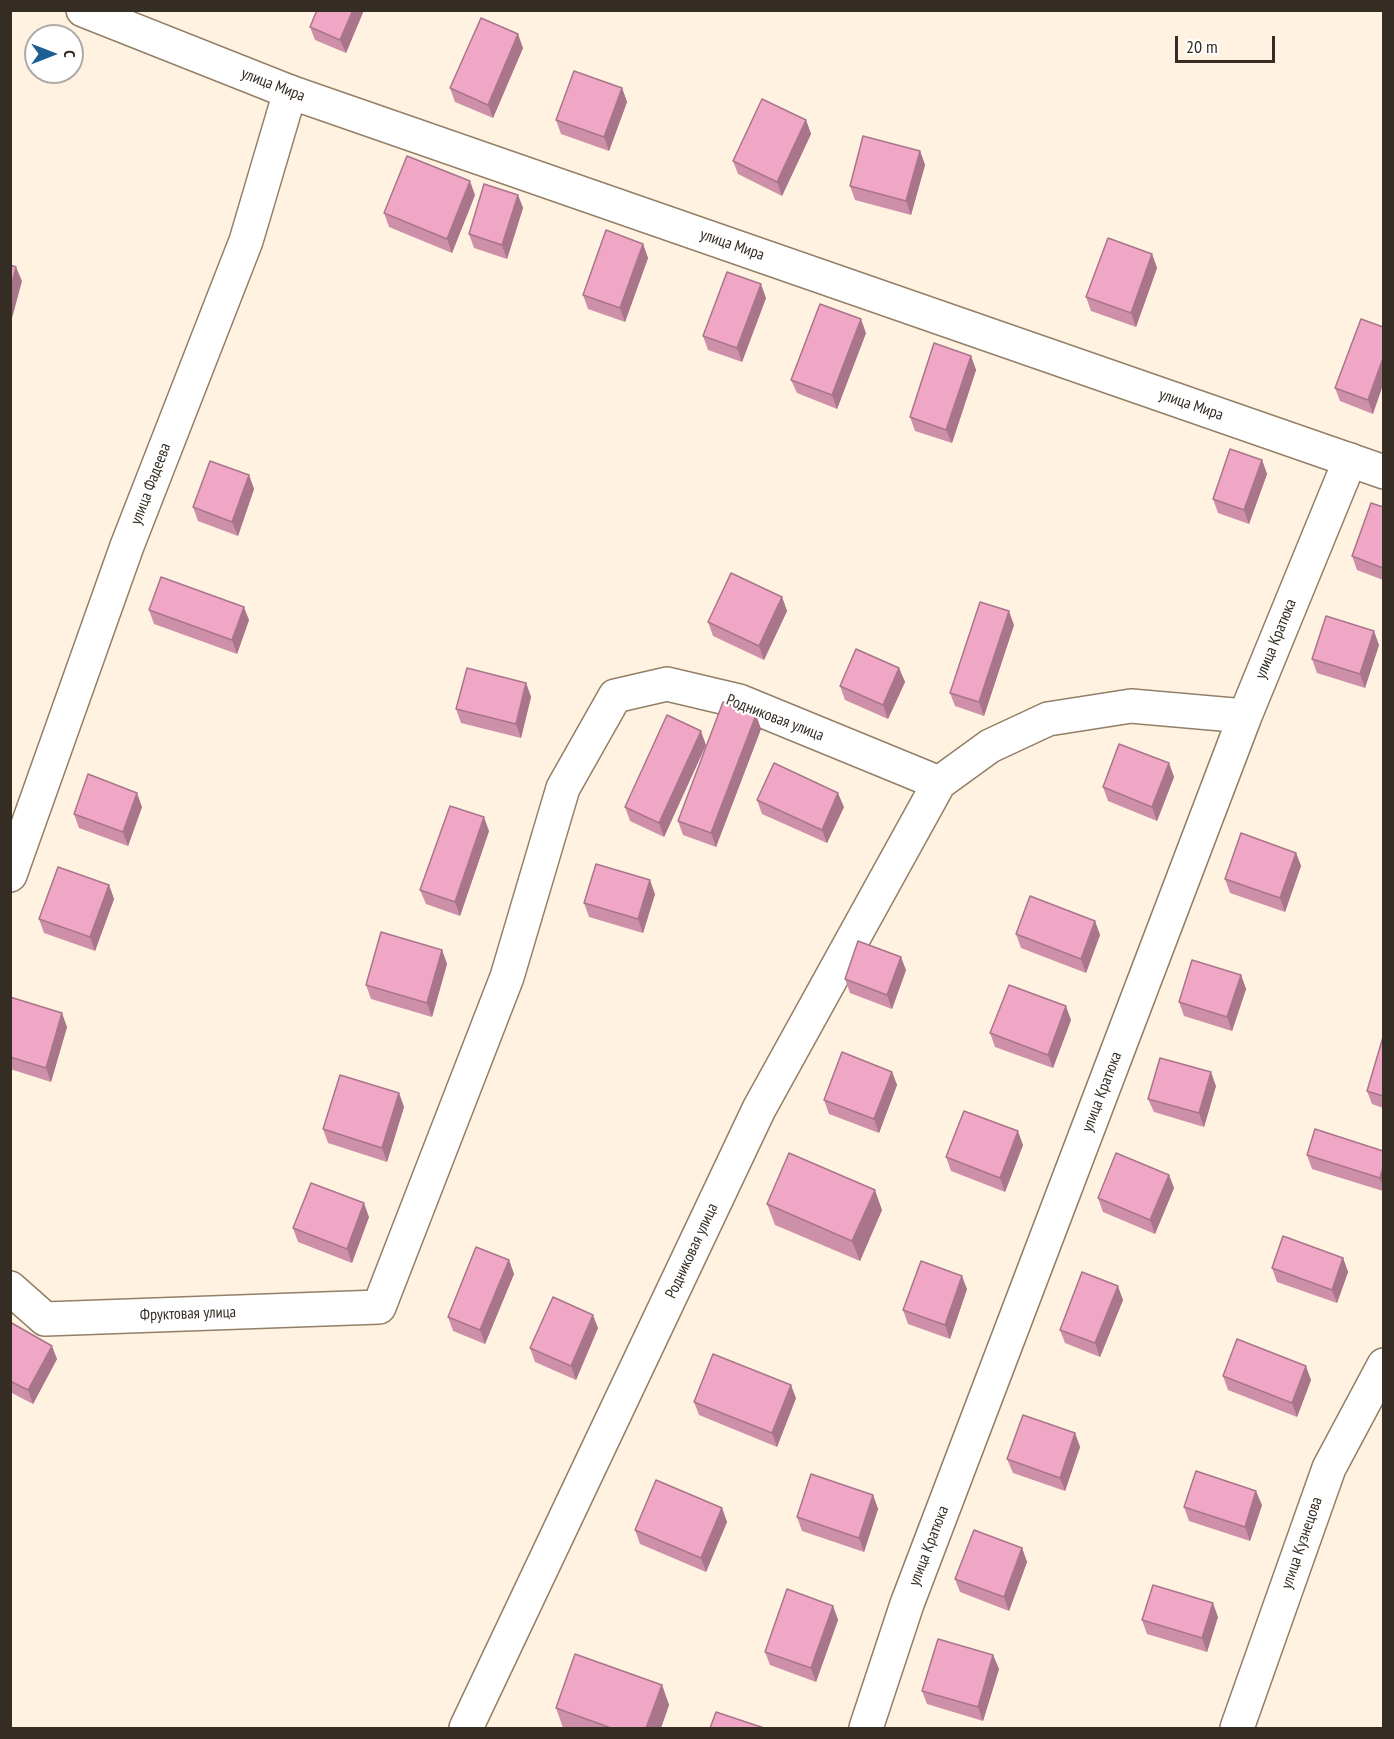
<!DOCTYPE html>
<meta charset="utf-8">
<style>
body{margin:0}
#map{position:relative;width:1394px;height:1739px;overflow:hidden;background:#fff2e1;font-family:"PT Sans Narrow",sans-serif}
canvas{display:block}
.frame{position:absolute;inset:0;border:12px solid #352d23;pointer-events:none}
.north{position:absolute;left:24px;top:24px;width:60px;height:60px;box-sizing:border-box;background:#fff;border:2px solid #aeaba7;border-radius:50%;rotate:90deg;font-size:16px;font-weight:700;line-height:24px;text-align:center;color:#352d23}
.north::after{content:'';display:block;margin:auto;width:21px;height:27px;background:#1d5f95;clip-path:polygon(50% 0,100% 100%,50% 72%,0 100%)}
.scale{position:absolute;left:1175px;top:36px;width:100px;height:27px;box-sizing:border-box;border:3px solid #352d23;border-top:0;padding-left:8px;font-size:18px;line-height:21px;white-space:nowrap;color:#352d23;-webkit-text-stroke:4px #fff;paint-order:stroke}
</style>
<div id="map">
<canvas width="1394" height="1739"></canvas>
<div class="frame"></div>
<div class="north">С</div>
<div class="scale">20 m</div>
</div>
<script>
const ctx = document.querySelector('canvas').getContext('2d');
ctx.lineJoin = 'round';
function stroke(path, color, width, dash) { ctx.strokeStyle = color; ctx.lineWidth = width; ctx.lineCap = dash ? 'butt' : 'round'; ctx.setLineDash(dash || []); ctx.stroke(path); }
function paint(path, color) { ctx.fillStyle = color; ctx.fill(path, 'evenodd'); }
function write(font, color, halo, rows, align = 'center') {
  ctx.font = font + ' "PT Sans Narrow",sans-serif'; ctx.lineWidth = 4.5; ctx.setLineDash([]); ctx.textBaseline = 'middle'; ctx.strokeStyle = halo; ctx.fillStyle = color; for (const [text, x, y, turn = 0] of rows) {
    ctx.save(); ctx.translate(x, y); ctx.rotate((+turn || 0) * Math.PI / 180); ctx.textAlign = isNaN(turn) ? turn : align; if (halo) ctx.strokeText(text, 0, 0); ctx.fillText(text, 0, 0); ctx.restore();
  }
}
const minor = new Path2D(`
 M10,875L127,546L246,241L290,92
 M10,1288L45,1319L379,1307L507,977L563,788L615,696L667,684L739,701L939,783
 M466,1728L759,1109L939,783L990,746L1048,719L1131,706L1245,716
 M866,1728L907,1604L1245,716L1350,460
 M1237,1728L1329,1468L1384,1365`);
const tertiary = new Path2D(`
 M83,10L290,92L1384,472`);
const wall = new Path2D(`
 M364,10L346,53L315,40L310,27Z
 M523,48L493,118L455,102L450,88Z
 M622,88L627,102L609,151L561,134L556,120Z
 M806,120L811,134L782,196L738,174L733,161Z
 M920,151L925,165L911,215L855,200L850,186Z
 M475,195L452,253L389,227L384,213Z
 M518,195L523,208L507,259L474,248L469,234Z
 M643,244L648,258L625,322L588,309L583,295Z
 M1152,254L1157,268L1136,327L1091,311L1086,297Z
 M766,298L742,362L708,350L703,336Z
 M1383,327L1373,414L1340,401L1335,388Z
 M866,333L837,409L797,393L791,380Z
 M971,356L976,370L952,443L915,431L910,417Z
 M1262,460L1267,474L1249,524L1218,513L1213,499Z
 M249,475L254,489L238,536L198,521L193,507Z
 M1383,507V580L1357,570L1352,556Z
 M782,597L787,611L764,660L713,636L708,622Z
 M149,610L249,620L237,654L154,624Z
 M1014,625L984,716L955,706L950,693Z
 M1379,645L1365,688L1317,673L1312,659Z
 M899,668L905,682L888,719L845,700L840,686Z
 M526,683L531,697L521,738L461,723L456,709Z
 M756,715L761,729L716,847L683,835L678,821Z
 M706,745L664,837L630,821L625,807Z
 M1169,763L1174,777L1157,821L1108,801L1103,787Z
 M757,800L844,807L827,843L762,814Z
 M142,807L128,846L79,828L74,814Z
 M489,831L460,916L426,904L420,890Z
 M1296,853L1301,866L1285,912L1230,893L1225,879Z
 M109,885L114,899L95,951L44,933L39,919Z
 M655,894L643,933L589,917L584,903Z
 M1095,921L1100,935L1086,973L1021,948L1016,934Z
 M442,950L447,964L432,1017L371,999L366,985Z
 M906,970L892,1009L850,993L845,979Z
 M1241,975L1246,989L1232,1031L1184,1016L1179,1002Z
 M10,997L67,1027L51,1082L10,1069Z
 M1071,1020L1053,1068L995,1047L990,1033Z
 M1383,1037V1108L1372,1104L1367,1091Z
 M892,1072L897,1085L879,1133L829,1114L824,1100Z
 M1216,1086L1204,1127L1154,1112L1148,1099Z
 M399,1093L404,1107L387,1162L328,1143L323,1129Z
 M1023,1145L1005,1192L951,1171L946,1157Z
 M1383,1151V1191L1312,1169L1307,1155Z
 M1169,1175L1174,1188L1155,1234L1103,1212L1098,1198Z
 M767,1204L882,1210L860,1261L775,1225Z
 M369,1217L352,1263L298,1242L293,1228Z
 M1343,1258L1348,1272L1337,1303L1277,1282L1272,1268Z
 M509,1260L514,1274L485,1344L453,1331L448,1317Z
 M967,1289L950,1339L908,1324L903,1310Z
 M1123,1300L1100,1357L1065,1343L1060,1330Z
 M10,1322L57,1359L33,1404L10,1392Z
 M598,1328L576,1380L535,1362L530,1348Z
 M1223,1376L1311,1380L1297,1417L1228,1390Z
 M796,1398L777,1447L699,1415L694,1402Z
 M1075,1433L1080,1447L1065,1491L1013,1473L1007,1459Z
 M873,1495L878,1509L864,1552L802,1531L797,1517Z
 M1262,1505L1250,1541L1189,1521L1184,1507Z
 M722,1508L727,1522L706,1572L640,1544L635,1530Z
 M1022,1548L1027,1562L1009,1611L960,1592L955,1579Z
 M833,1606L838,1620L816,1682L770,1665L765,1652Z
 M1218,1617L1207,1652L1147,1634L1142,1620Z
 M993,1655L999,1669L983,1721L927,1704L922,1691Z
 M662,1685L669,1705L661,1728H563L556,1708Z`);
const shadedWall = new Path2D(`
 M353,10H364L346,53L340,40Z
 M518,34L523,48L493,118L488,105Z
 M622,88L627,102L609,151L604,137Z
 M806,120L811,134L782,196L777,182Z
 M920,151L925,165L911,215L906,201Z
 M470,181L475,195L452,253L447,239Z
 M518,195L523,208L507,259L502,245Z
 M643,244L648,258L625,322L620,308Z
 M1152,254L1157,268L1136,327L1131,313Z
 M16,267L22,281L11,322L10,319V291Z
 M761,284L766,298L742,362L737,348Z
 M861,319L866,333L837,409L832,395Z
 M971,356L976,370L952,443L946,430Z
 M1383,358V385L1373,414L1368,400Z
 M1262,460L1267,474L1249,524L1244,510Z
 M249,475L254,489L238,536L232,522Z
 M782,597L787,611L764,660L759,646Z
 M244,607L249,620L237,654L232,640Z
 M1009,611L1014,625L984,716L979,702Z
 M1374,631L1379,645L1365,688L1360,674Z
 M899,668L905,682L888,719L883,705Z
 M526,683L531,697L521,738L516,724Z
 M756,715L761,729L716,847L711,833Z
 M701,731L706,745L664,837L659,823Z
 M1169,763L1174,777L1157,821L1152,807Z
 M137,793L142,807L128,846L123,832Z
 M838,793L844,807L827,843L822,830Z
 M484,817L489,831L460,916L455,902Z
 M1296,853L1301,866L1285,912L1280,898Z
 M650,880L655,894L643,933L638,919Z
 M109,885L114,899L95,951L90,937Z
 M1095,921L1100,935L1086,973L1081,959Z
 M442,950L447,964L432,1017L427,1003Z
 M901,957L906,970L892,1009L887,995Z
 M1241,975L1246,989L1232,1031L1227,1017Z
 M1066,1006L1071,1020L1053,1068L1048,1055Z
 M62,1013L67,1027L51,1082L46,1068Z
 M892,1072L897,1085L879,1133L874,1119Z
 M1211,1072L1216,1086L1204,1127L1199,1113Z
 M399,1093L404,1107L387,1162L382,1148Z
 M1018,1131L1023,1145L1005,1192L1000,1178Z
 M1383,1167V1187L1380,1178Z
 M1169,1175L1174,1188L1155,1234L1150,1220Z
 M875,1190L882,1210L860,1261L852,1241Z
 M364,1203L369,1217L352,1263L347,1249Z
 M1343,1258L1348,1272L1337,1303L1332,1290Z
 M509,1260L514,1274L485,1344L480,1330Z
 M962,1276L967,1289L950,1339L945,1325Z
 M1118,1286L1123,1300L1100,1357L1095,1343Z
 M593,1315L598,1328L576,1380L571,1366Z
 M52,1346L57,1359L33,1404L28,1390Z
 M1306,1366L1311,1380L1297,1417L1292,1403Z
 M791,1385L796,1398L777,1447L772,1433Z
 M1075,1433L1080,1447L1065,1491L1060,1478Z
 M1256,1491L1262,1505L1250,1541L1245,1527Z
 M873,1495L878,1509L864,1552L859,1538Z
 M722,1508L727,1522L706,1572L701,1558Z
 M1022,1548L1027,1562L1009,1611L1004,1597Z
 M1213,1603L1218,1617L1207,1652L1202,1638Z
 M833,1606L838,1620L816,1682L811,1668Z
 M993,1655L999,1669L983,1721L978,1707Z
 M662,1685L669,1705L661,1728H646Z`);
const building = new Path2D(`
 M317,10H353L340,40L310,27Z
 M481,18L518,34L488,105L450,88Z
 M574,71L622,88L604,137L556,120Z
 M762,99L806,120L777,182L733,161Z
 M863,136L920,151L906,201L850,186Z
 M407,156L470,181L447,239L384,213Z
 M484,184L518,195L502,245L469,234Z
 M606,230L643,244L620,308L583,295Z
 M1108,238L1152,254L1131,313L1086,297Z
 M10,265L16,267L10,291Z
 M727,272L761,284L737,348L703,336Z
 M820,304L861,319L832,395L791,380Z
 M1361,319L1383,327V358L1368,400L1335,388Z
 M934,343L971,356L946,430L910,417Z
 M1230,449L1262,460L1244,510L1213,499Z
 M210,461L249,475L232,522L193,507Z
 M1371,503L1383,507V568L1352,556Z
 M731,573L782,597L759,646L708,622Z
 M161,577L244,607L232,640L149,610Z
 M980,602L1009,611L979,702L950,693Z
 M1326,616L1374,631L1360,674L1312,659Z
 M856,649L899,668L883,705L840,686Z
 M467,668L526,683L516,724L456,709Z
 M723,702L756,715L711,833L678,821Z
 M667,715L701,731L659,823L625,807Z
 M1119,744L1169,763L1152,807L1103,787Z
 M774,763L838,793L822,830L757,800Z
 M88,774L137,793L123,832L74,814Z
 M450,806L484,817L455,902L420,890Z
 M1241,833L1296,853L1280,898L1225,879Z
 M596,864L650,880L638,919L584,903Z
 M58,867L109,885L90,937L39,919Z
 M1030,896L1095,921L1081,959L1016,934Z
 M381,932L442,950L427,1003L366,985Z
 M858,941L901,957L887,995L845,979Z
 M1192,960L1241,975L1227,1017L1179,1002Z
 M1009,985L1066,1006L1048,1055L990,1033Z
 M10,997L62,1013L46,1068L10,1057Z
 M1383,1037V1096L1367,1091Z
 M842,1052L892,1072L874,1119L824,1100Z
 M1160,1058L1211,1072L1199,1113L1148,1099Z
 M340,1075L399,1093L382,1148L323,1129Z
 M964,1111L1018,1131L1000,1178L946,1157Z
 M1315,1129L1383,1151V1167L1380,1178L1307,1155Z
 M789,1153L875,1190L852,1241L767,1204Z
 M1116,1153L1169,1175L1150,1220L1098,1198Z
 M311,1183L364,1203L347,1249L293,1228Z
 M1283,1236L1343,1258L1332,1290L1272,1268Z
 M476,1247L509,1260L480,1330L448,1317Z
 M921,1261L962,1276L945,1325L903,1310Z
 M1082,1272L1118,1286L1095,1343L1060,1330Z
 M553,1297L593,1315L571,1366L530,1348Z
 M10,1322L52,1346L28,1390L10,1381Z
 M1237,1339L1306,1366L1292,1403L1223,1376Z
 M713,1354L791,1385L772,1433L694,1402Z
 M1023,1415L1075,1433L1060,1478L1007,1459Z
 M1196,1471L1256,1491L1245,1527L1184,1507Z
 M811,1474L873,1495L859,1538L797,1517Z
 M656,1480L722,1508L701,1558L635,1530Z
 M974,1530L1022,1548L1004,1597L955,1579Z
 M1153,1585L1213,1603L1202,1638L1142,1620Z
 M787,1589L833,1606L811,1668L765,1652Z
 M938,1639L993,1655L978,1707L922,1691Z
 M575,1654L662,1685L646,1728H611L556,1708Z
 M716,1712L764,1728H710Z`);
const streetNames = [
 ["улица Мира",273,85,21],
 ["улица Мира",732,245,19],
 ["улица Мира",1191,405,19],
 ["улица Фадеева",151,484,-69],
 ["улица Кратюка",1276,639,-68],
 ["Родниковая улица",775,718,21],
 ["улица Кратюка",1102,1092,-69],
 ["Родниковая улица",692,1251,-65],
 ["Фруктовая улица",188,1314,-2],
 ["улица Кузнецова",1302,1543,-71],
 ["улица Кратюка",929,1546,-69]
];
stroke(minor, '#927f66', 36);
stroke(tertiary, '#927f66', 36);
stroke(minor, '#fff', 33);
stroke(tertiary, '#fff', 33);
paint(wall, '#ce90a9');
paint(shadedWall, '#a8758a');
paint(building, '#f0a7c5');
stroke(building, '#a8758a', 1.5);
write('16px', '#352d23', '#fff', streetNames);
</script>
